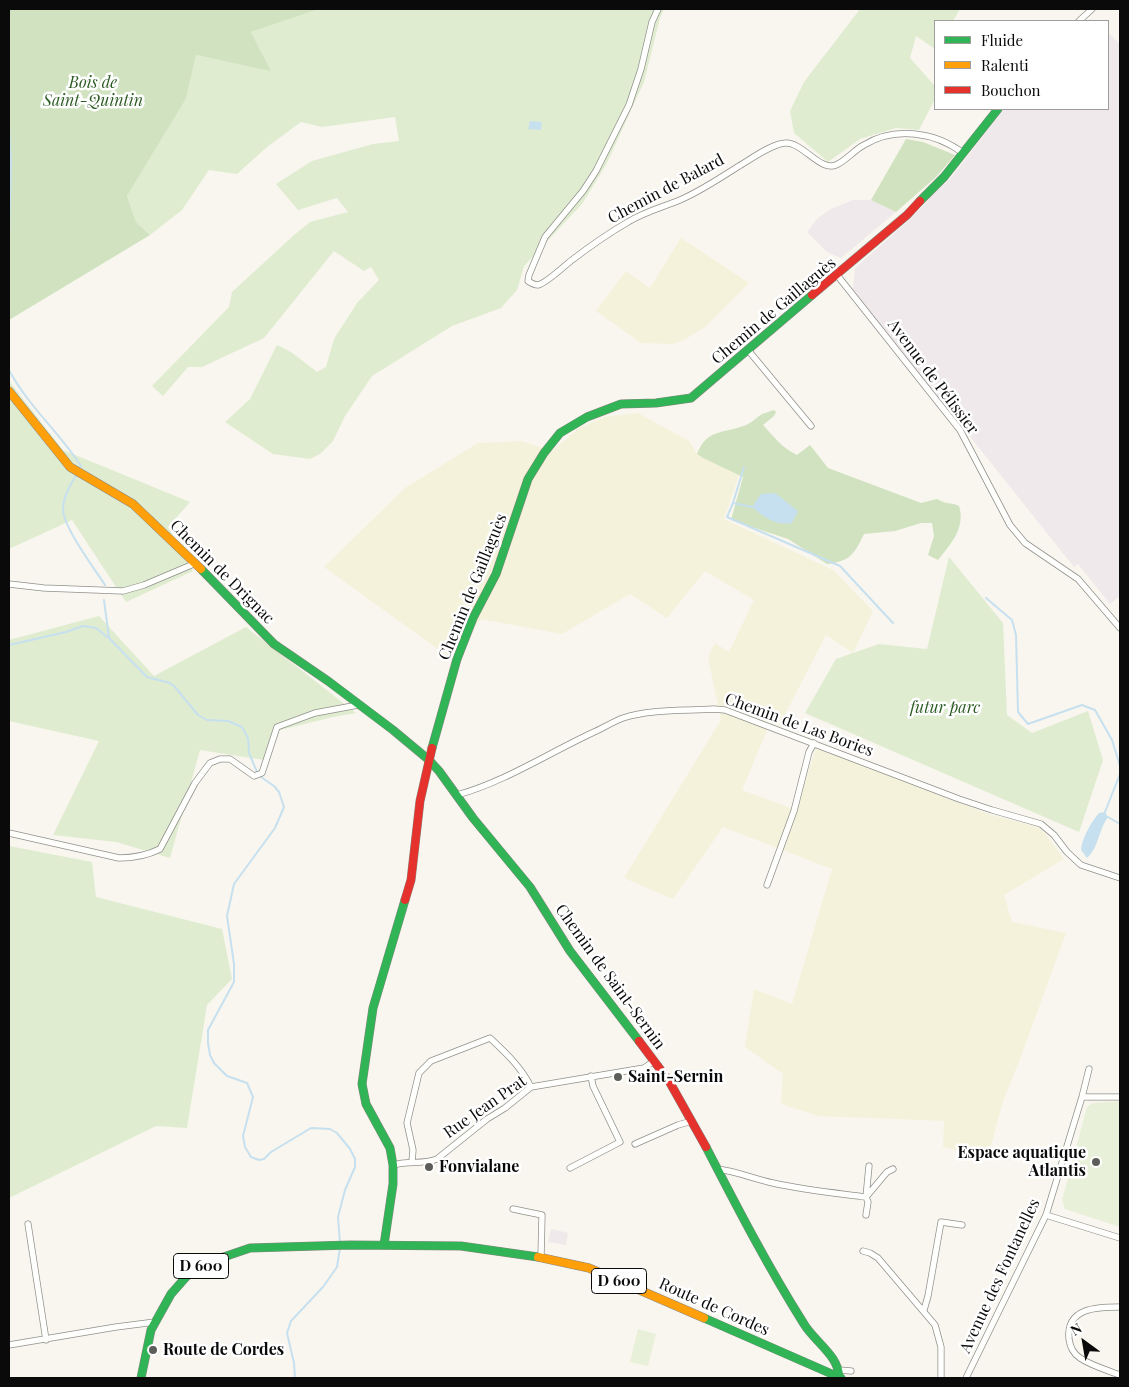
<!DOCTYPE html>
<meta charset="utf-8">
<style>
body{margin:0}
#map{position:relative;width:1129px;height:1387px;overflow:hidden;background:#f8f6ee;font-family:"Playfair Display",serif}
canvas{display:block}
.frame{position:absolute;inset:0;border:10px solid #0a0a0a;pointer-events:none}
.legend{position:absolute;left:934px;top:20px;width:175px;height:90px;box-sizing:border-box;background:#fff;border:1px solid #9d9d9d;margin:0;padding:6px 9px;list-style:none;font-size:15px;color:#0a0a0a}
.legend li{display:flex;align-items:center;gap:10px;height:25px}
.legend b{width:25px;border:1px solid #9d9d9d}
.north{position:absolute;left:1059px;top:1317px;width:50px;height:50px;-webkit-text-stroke:4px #fff;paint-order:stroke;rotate:328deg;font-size:14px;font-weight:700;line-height:20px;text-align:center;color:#0a0a0a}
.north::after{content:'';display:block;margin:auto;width:18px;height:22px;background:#0a0a0a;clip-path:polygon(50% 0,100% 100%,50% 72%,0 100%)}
</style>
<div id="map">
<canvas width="1129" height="1387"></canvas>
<div class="frame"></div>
<ul class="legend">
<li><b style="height:6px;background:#30b455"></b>Fluide</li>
<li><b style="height:6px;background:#ff9f0a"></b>Ralenti</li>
<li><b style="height:6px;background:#e5322d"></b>Bouchon</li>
</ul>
<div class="north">N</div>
</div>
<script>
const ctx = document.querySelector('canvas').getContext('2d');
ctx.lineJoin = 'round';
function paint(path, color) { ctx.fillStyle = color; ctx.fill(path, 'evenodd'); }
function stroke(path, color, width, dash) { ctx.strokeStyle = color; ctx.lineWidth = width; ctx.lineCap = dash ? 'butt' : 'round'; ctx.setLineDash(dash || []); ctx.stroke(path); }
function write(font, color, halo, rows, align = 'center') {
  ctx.font = font + ' "Playfair Display",serif'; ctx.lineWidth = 5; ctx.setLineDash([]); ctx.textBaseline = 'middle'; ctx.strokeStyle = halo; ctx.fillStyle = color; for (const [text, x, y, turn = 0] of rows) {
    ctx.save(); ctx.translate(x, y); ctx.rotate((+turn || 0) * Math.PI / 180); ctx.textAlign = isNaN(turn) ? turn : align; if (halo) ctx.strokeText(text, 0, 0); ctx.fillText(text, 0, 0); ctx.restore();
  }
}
const industrial = new Path2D(`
 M1108,33L1120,44V596L1110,604L1078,564L1074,567L853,290L855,268L907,222L929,200V198L950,179L1004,109H1108Z
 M853,200H871L896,212L841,258L827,252L807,232L817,219L829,210Z
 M551,1229L568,1233L566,1245L548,1242Z`);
const farmland = new Path2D(`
 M681,238L749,283L705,327L684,340L673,344L641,343L596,311L626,271L650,288Z
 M638,413L689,441L697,454L703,458L739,475L724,519L833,570L873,611L853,653L826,635L779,726L770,723L742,790L796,810L816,748L991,815L1038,827L1045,833L1064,859L1004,895L1012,922L1066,933L1020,1059L1003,1101L988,1157L943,1147L944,1121L819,1116L781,1104L783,1074L745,1047L754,989L792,1004L832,869L723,827L673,899L624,878L721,720L708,657L715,643L729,652L754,600L705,571L667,618L630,594L562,634L481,619L449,657L324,567L405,488L478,443L521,441L552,451L579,428L605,417Z`);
const green = new Path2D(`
 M319,9H664L660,18L644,82L606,165L582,204L524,266L517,290L501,308L452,326L372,376L345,416L333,441L320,454L310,459L273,454L225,422L250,399L277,345L291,352L317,372L326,367L334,339L357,303L379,280L371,267L364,271L334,251L264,338L202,367H188L163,396L152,386L229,307L232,292L294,235L310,222L348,212L337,198L298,210L276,184L312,161L373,144L399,141L395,117L322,127L301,122L267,147L237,174L209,170L182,210L150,235L136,222L127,196L186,99L196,55L270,70L251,32Z
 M860,9H960L953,21H935V49L916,36L910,58L935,86V99L919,130L896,128L860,139L828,162L794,133L790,111L804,82Z
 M9,381L63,450L190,502L168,527L193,571L126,602L72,520L9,549Z
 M949,557L1003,623L1007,715L1032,733L1088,711L1103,760L1079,832L805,713L836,659L879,644L927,649Z
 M99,616L154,676L246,627L356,713L333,717L276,731L264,760L200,750L170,858L116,842L53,835L99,741L9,721V640Z
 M9,846L92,862L96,897L222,929L232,979L207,1005L187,1128L156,1126L9,1198Z`);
const forest = new Path2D(`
 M9,9H319L251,32L271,71L196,55L186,99L127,196L136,222L150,235L9,320Z
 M906,139L923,142L955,155L936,177L896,212L871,200Z
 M774,410L776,412L774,416L763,425C775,438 781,447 797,455L810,445L828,468L921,503L937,499C947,505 950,502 959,506C966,528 950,545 938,560L928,555L934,536L932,523H921L895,531L864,534C854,554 851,561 827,564L788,539L731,520L743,477L703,458L697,454C707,428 724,434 746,425C751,423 755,419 759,416C763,413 769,412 774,410Z`);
const pitch = new Path2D(`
 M1120,1101V1227L1065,1209L1062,1200L1087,1107L1093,1103Z
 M638,1329L656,1334L648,1366L630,1362Z`);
const water = new Path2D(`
 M530,121L542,122L541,130L528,129Z
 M775,493L798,511L792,523C775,526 764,517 752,507L761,494Z
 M1105,812L1108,817C1098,831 1099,847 1087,858L1081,850C1082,838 1091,822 1099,813Z`);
const stream = new Path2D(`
 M9,127L11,162L9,234
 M9,370C28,406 59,432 81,466L79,470
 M744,467L733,503L752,507
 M77,474C70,485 63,497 63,510C64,528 94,568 105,585
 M733,503L727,517L840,566L893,623
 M986,598L1012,620L1016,635L1018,712L1028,724L1082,705L1095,710L1112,740L1120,766
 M104,600L109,638L142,672L147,677L170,683L175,687L198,715L207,720L228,721L242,727L248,738L249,753L257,772
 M9,645L66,632L83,626L96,628L107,637
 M261,777L274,786L279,792L284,807L275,828L234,884L227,916L234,964V982L208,1030V1043L210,1055L214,1063L227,1076L247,1083L253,1097L243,1136L245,1147L251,1157L259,1160L264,1159L271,1152L311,1128L330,1129L337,1133L350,1149L355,1159V1167L345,1190L338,1217L340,1243
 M1105,812L1120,774
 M1108,817L1120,824
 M295,1378L294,1363L287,1333L291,1321L323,1287L337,1267L340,1248`);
const street = new Path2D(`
 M658,9L652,22L641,69L629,105L596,171L583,191L545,237L529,275L528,281C531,283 534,285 538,285C547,283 564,266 572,260C589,247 609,233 628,222C644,212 663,207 680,200C701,191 720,178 739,166C751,159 773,143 786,143C803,143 821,172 836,165C846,161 854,150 864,145C895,126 935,132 963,153
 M1079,21L1092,9
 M837,275L960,430L1010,525L1025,543L1078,579L1120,628
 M748,350L811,426
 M9,584L44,588L123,591L144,585L196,563
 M457,795C504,782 547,754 592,733C602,729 612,722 623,718C651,709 685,711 714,709L725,710L959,799L992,810L1041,824L1054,835L1067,852L1081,865L1120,878
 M9,833L119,858C134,858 146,856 160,849L195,783L210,763L220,759H230L254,776L262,773L277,727L315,713L358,705
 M767,885L794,811L809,752L814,743
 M1082,1097H1120
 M635,1144L678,1125L692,1121
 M412,1161L413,1150L407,1123L419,1073L431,1061L490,1038C506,1053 521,1067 531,1087
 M393,1165C408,1160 423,1165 437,1159L487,1119L505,1108L531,1087L644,1068L654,1061
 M570,1168L620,1142L593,1086L591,1076
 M717,1169C736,1171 754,1179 773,1183C804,1190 835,1193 866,1197L869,1166
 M513,1209L542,1215L541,1257
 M866,1215L868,1202L866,1197L887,1172L893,1169
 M1046,1215L1120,1238
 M28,1224L46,1340
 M863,1251L870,1253L878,1258L935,1325L941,1347V1378
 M1120,1307C1098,1307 1066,1307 1069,1339C1070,1347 1074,1354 1080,1358C1092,1366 1107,1370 1120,1375
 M924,1310L928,1296L941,1222L962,1225
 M9,1345L116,1327L155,1322
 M839,1370L851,1371
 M966,1378L1046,1215L1082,1097L1089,1069`);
const fast = new Path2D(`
 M920,201L944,177L998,109
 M201,569L274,644L328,681L393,730L429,760L439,771L473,818L530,887L570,951L639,1041
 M432,748L457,659L473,618L496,574L528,479L544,453L560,433L587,417L621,404L656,403L691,398L812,295
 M706,1147C737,1207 768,1267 804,1324C814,1341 839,1356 839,1377
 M384,1245L393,1184V1165L390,1148L366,1104L362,1084L373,1008L405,900
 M704,1318L841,1378
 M141,1378L151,1330L171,1294L186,1277L203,1264L250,1248L350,1245L461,1246L538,1257`);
const slow = new Path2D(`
 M9,391L70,467L133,504L201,569
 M538,1257L589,1268L704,1318`);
const jam = new Path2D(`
 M812,295L907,215L920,201
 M405,900L411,880L420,801L432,748
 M639,1041L669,1081L706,1147`);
const markers = [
 [618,1077,5,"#5d5d5a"],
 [1096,1162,5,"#5d5d5a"],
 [429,1167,5,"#5d5d5a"],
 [153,1350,5,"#5d5d5a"]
];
const shields = [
 [201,1266,55],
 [619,1281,55]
];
const shieldNames = [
 ["D 600",201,1266],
 ["D 600",619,1281]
];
const parkNames = [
 ["Bois de",93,83],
 ["Saint-Quintin",93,101],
 ["futur parc",945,708]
];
const streetNames = [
 ["Chemin de Balard",666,189,-28],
 ["Chemin de Gaillaguès",774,311,-40],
 ["Avenue de Pélissier",933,377,53],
 ["Chemin de Drignac",222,572,45],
 ["Chemin de Gaillaguès",473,587,-68],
 ["Chemin de Las Bories",799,725,20],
 ["Chemin de Saint-Sernin",610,977,54],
 ["Rue Jean Prat",485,1107,-35],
 ["Avenue des Fontanelles",1000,1276,-65],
 ["Route de Cordes",714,1307,24]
];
const poiNames = [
 ["Saint-Sernin",628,1077],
 ["Espace aquatique",1086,1153,"right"],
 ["Atlantis",1086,1171,"right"],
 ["Fonvialane",439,1167],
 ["Route de Cordes",163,1350]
];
paint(industrial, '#efe9eb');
paint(farmland, '#f4f2db');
paint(green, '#e0ecd0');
paint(forest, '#d0e2bf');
paint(pitch, '#e9f0d9');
paint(water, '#c7e0ef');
stroke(stream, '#c7e0ef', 2);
stroke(street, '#91908d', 7);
stroke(fast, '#888783', 9);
stroke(slow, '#888783', 9);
stroke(jam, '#888783', 9);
stroke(street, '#fefefc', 5.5);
stroke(fast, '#30b455', 8);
stroke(slow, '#ff9f0a', 8);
stroke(jam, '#e5322d', 8);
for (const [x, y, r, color] of markers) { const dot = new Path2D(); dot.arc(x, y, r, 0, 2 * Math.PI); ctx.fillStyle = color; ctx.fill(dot); stroke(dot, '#fff', 2); }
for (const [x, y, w] of shields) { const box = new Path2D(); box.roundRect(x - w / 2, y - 12.5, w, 25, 4); ctx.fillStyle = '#fff'; ctx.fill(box); stroke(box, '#0a0a0a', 1); }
write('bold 15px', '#0a0a0a', null, shieldNames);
write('italic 16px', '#2b5a22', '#fff', parkNames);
write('16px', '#0a0a0a', '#fff', streetNames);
write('bold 16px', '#0a0a0a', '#fff', poiNames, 'left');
</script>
